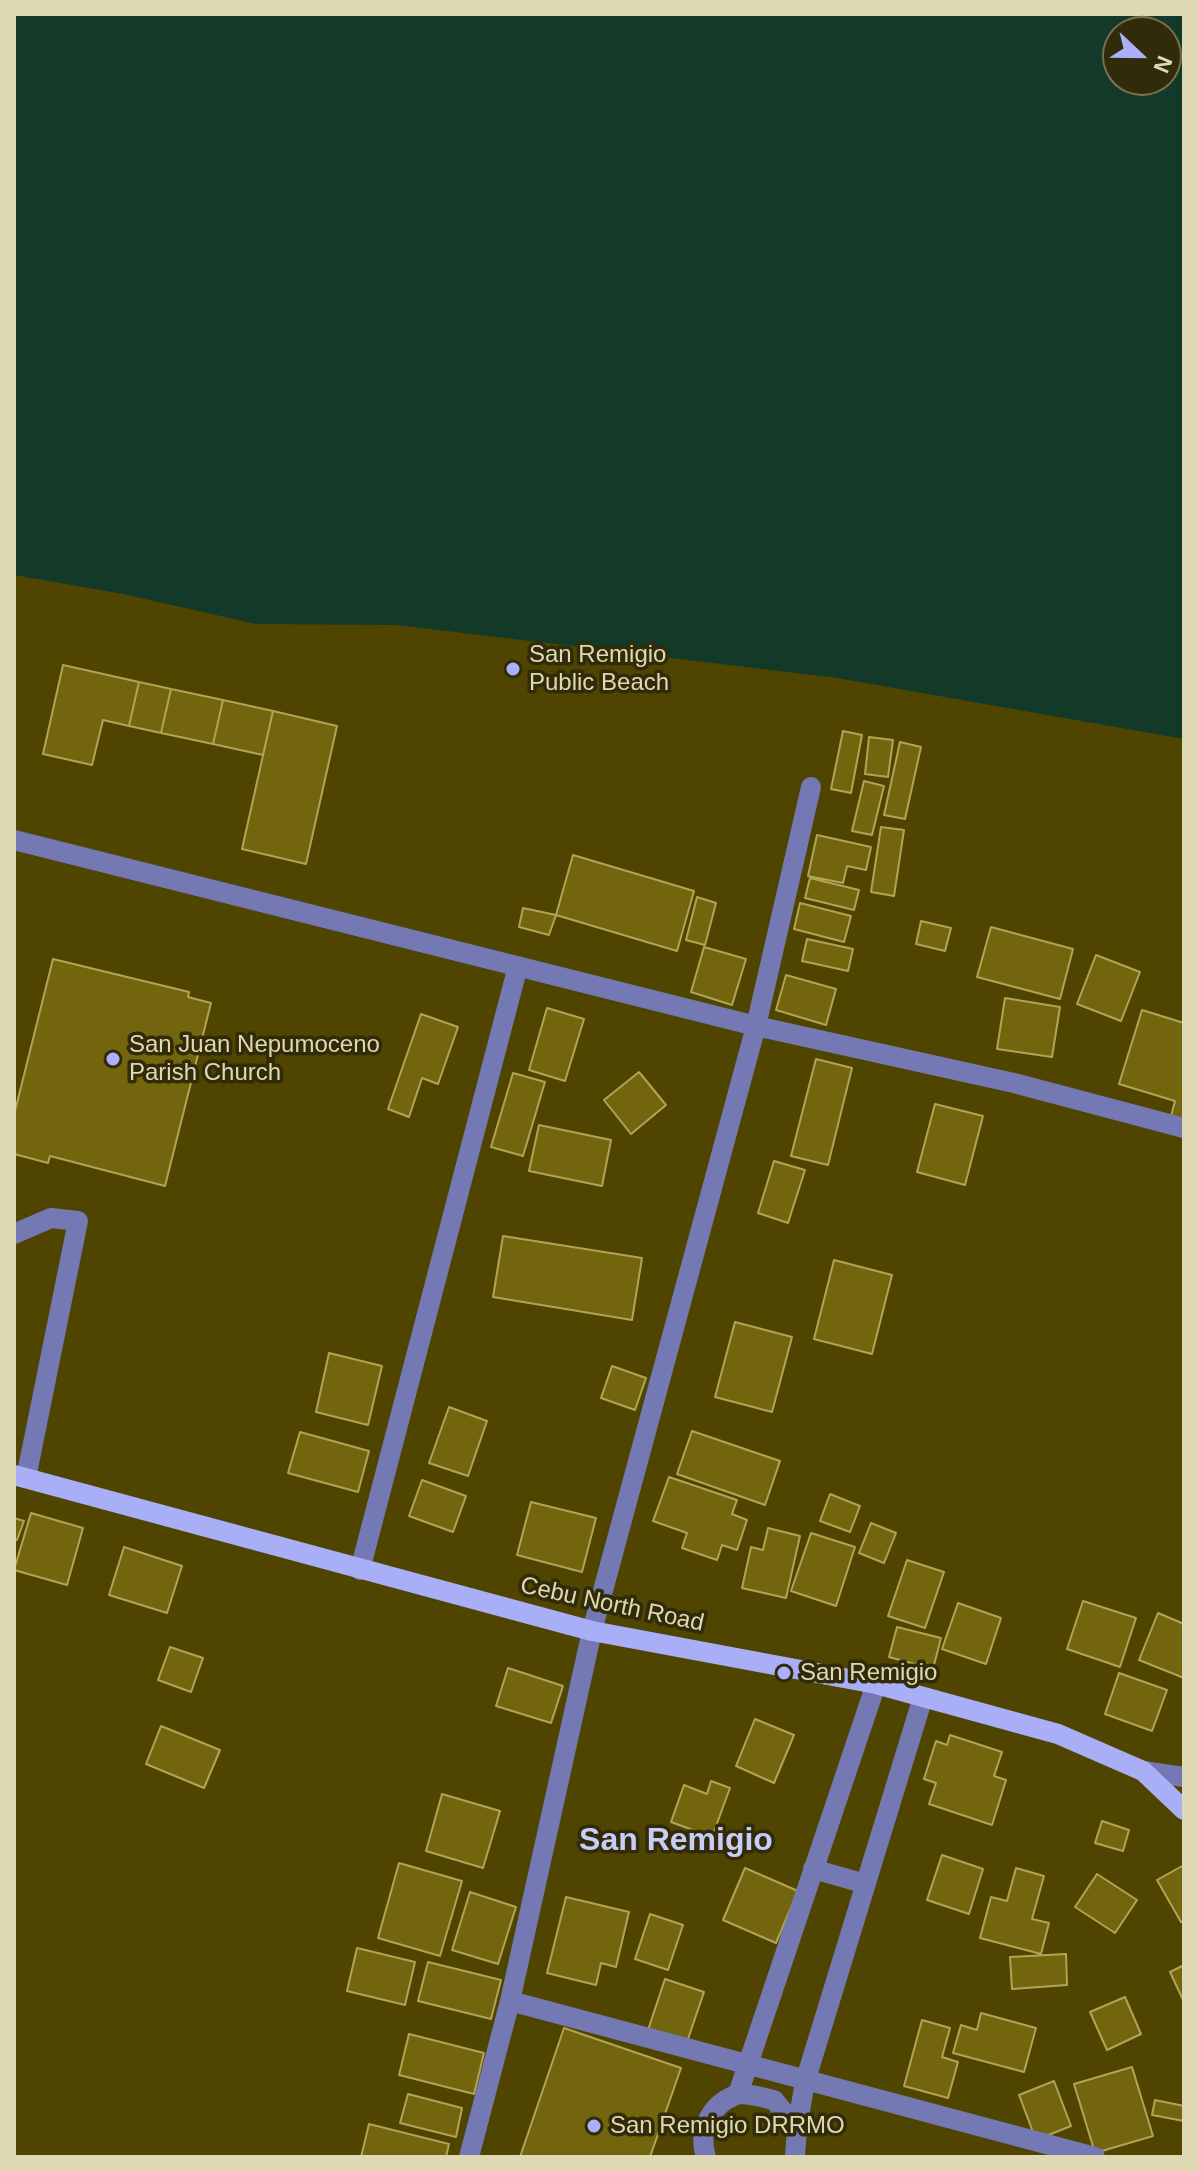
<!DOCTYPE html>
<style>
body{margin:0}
#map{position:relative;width:1198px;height:2171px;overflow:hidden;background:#4f4501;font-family:Helvetica,sans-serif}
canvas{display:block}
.frame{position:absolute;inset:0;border:16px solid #ded8b3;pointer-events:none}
.north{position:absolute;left:1102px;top:16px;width:80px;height:80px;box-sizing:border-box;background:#312b0a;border:2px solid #76704e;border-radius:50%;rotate:112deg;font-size:22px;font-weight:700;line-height:32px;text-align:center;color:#ded8b3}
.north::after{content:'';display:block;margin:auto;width:28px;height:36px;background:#aab0fc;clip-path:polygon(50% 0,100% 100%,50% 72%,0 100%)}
</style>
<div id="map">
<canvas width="1198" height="2171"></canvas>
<div class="frame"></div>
<div class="north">N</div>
</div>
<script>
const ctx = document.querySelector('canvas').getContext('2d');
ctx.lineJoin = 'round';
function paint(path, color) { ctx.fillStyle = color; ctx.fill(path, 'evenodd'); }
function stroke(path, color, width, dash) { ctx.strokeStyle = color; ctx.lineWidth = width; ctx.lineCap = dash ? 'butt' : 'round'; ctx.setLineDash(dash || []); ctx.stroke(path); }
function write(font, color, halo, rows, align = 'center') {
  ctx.font = font + ' Helvetica,sans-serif'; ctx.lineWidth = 7; ctx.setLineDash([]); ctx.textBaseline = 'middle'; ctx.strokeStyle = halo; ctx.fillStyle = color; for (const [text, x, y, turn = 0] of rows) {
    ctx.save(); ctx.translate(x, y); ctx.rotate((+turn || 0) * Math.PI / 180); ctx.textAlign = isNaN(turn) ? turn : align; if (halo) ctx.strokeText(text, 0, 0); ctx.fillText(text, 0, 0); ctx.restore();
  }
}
const water = new Path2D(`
 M14,14H1184V739L837,678L397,625L256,624L123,594L14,575ZM1118,32H1166V80H1118Z`);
const building = new Path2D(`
 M63,665L139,682L129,726L103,720L92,765L43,754Z
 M139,682L171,689L161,733L129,726Z
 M171,689L223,700L213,744L161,733Z
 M223,700L273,711L263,755L213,744Z
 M273,711L337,726L306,864L242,849Z
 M843,731L862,735L851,793L831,789Z
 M869,737L893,740L888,777L865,774Z
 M900,742L921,747L905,819L884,815Z
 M864,781L884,786L872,835L852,831Z
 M881,827L904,830L894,896L871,892Z
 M817,835L871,847L866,870L847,866L843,883L808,876Z
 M573,855L694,891L677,951L556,915Z
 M810,878L859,890L854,910L805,898Z
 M697,897L716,903L705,945L686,940Z
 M800,903L851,916L844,942L794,929Z
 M523,908L556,915L549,935L519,927Z
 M921,921L951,928L945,951L916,944Z
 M991,927L1073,949L1060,999L977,977Z
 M807,939L853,949L848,971L802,961Z
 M704,947L746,959L732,1005L691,992Z
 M1096,955L1140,972L1121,1021L1077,1004Z
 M53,959L189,992L188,997L211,1003L165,1186L50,1156L48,1163L14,1154V1115Z
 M786,975L836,989L826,1025L776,1010Z
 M1005,998L1060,1007L1052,1057L997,1049Z
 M547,1008L584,1019L565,1081L529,1070Z
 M1142,1010L1184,1023V1120L1171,1116L1175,1101L1119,1084Z
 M421,1014L458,1027L438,1084L422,1078L409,1117L388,1109Z
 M816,1059L852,1068L828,1165L791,1156Z
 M639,1072L666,1105L631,1134L604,1100Z
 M513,1073L545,1082L523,1156L491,1147Z
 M935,1104L983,1116L965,1185L917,1172Z
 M539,1125L611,1140L602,1186L529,1171Z
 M774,1161L805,1170L788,1223L758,1213Z
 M503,1236L642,1258L632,1320L493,1297Z
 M834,1260L892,1275L872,1354L814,1339Z
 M735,1322L792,1337L772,1412L715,1397Z
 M329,1353L382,1366L368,1425L316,1412Z
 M612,1366L646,1378L635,1410L601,1398Z
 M449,1407L487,1421L468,1476L429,1463Z
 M692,1431L780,1461L765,1505L677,1474Z
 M300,1432L369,1451L358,1492L288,1473Z
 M669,1477L737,1500L732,1514L747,1520L737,1550L722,1545L717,1560L682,1548L687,1533L653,1521Z
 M422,1480L466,1496L453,1532L409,1516Z
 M830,1494L860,1506L850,1532L820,1521Z
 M531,1502L596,1518L582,1572L517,1555Z
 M31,1513L83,1528L67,1585L14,1570Z
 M14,1518L24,1521L17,1540L14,1539Z
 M871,1523L896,1533L884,1563L859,1553Z
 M768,1528L800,1536L786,1598L742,1588L751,1547L763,1550Z
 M811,1533L855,1547L836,1606L791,1591Z
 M124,1547L182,1566L167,1613L109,1595Z
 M907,1560L944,1572L925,1628L888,1616Z
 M1083,1601L1136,1618L1120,1667L1067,1649Z
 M958,1603L1001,1618L986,1664L942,1649Z
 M1158,1613L1184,1624V1678L1139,1660Z
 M897,1627L941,1638L933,1669L889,1657Z
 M170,1647L203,1658L191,1692L158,1680Z
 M508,1668L563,1686L551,1723L496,1706Z
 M1119,1673L1167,1690L1152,1731L1105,1714Z
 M755,1719L794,1735L774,1783L736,1766Z
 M161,1726L220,1750L204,1788L146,1764Z
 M950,1735L1002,1752L994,1776L1006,1780L992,1825L929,1804L936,1783L924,1779L936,1741L947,1745Z
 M711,1781L730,1788L712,1837L671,1822L684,1785L707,1794Z
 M442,1794L500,1811L483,1868L426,1851Z
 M1102,1821L1129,1830L1123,1851L1095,1843Z
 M942,1855L983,1869L969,1914L927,1900Z
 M399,1863L462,1881L440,1956L378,1938Z
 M1184,1865V1921L1181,1922L1157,1880Z
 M745,1868L798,1891L776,1943L723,1920Z
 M1016,1868L1044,1876L1032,1919L1049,1923L1041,1954L980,1938L991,1897L1007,1901Z
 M1097,1874L1137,1900L1115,1933L1075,1907Z
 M470,1892L516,1907L498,1964L452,1950Z
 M566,1897L629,1912L616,1967L601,1963L596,1985L547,1973Z
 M650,1914L683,1925L668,1970L635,1959Z
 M357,1948L415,1962L405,2005L347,1991Z
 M1066,1954L1067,1985L1012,1989L1010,1957Z
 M428,1962L501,1980L491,2019L418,2001Z
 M1184,1965V2002L1170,1972Z
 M665,1979L704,1992L687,2042L648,2030Z
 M1125,1997L1141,2034L1107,2050L1090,2012Z
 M981,2013L1036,2028L1024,2072L953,2053L961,2025L977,2030Z
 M922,2020L950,2028L942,2057L958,2062L948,2098L904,2086Z
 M564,2028L681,2068L650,2157H520Z
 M409,2034L484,2053L474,2094L399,2075Z
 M1132,2067L1153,2136L1095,2153L1074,2084Z
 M1054,2081L1071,2126L1036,2140L1019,2095Z
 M408,2094L462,2108L456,2137L400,2123Z
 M1155,2100L1184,2106V2121L1152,2115Z
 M369,2124L449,2144L446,2157H361Z`);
const minor = new Path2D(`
 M14,840L756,1026L1014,1083L1184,1128
 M14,1234L51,1218L78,1221L26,1478
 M360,1570L518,966
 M1143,1771L1184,1777
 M813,1869L866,1884
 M510,2001L1095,2157
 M738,2094L876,1684
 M797,2128L805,2082L923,1697
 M469,2157L510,2001L592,1631L756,1026L811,787
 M706,2157C698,2132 709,2105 736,2095C746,2092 764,2098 774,2100L797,2128L795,2157`);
const major = new Path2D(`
 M14,1475L592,1631L876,1684L1058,1734L1143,1771L1184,1810`);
const markers = [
 [513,669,8,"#aab0fc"],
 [113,1059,8,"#aab0fc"],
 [784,1673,8,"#aab0fc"],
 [594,2126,8,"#aab0fc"]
];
const poiNames = [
 ["San Remigio",529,655],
 ["Public Beach",529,683],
 ["San Juan Nepumoceno",129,1045],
 ["Parish Church",129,1073],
 ["San Remigio",800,1673],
 ["San Remigio DRRMO",610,2126]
];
const streetNames = [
 ["Cebu North Road",612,1605,12]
];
const districtNames = [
 ["San Remigio",676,1841]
];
paint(water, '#133a28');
paint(building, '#72650d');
stroke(building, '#b1a457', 2);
stroke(minor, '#7478b3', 20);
stroke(major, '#a9aff7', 20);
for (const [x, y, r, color] of markers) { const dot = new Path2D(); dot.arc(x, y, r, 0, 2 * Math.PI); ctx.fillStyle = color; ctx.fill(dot); stroke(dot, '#312b0a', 3); }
write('24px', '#ded8b3', '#312b0a', poiNames, 'left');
write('24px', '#ded8b3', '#312b0a', streetNames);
write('bold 32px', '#c8cdf8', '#312b0a', districtNames);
</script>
